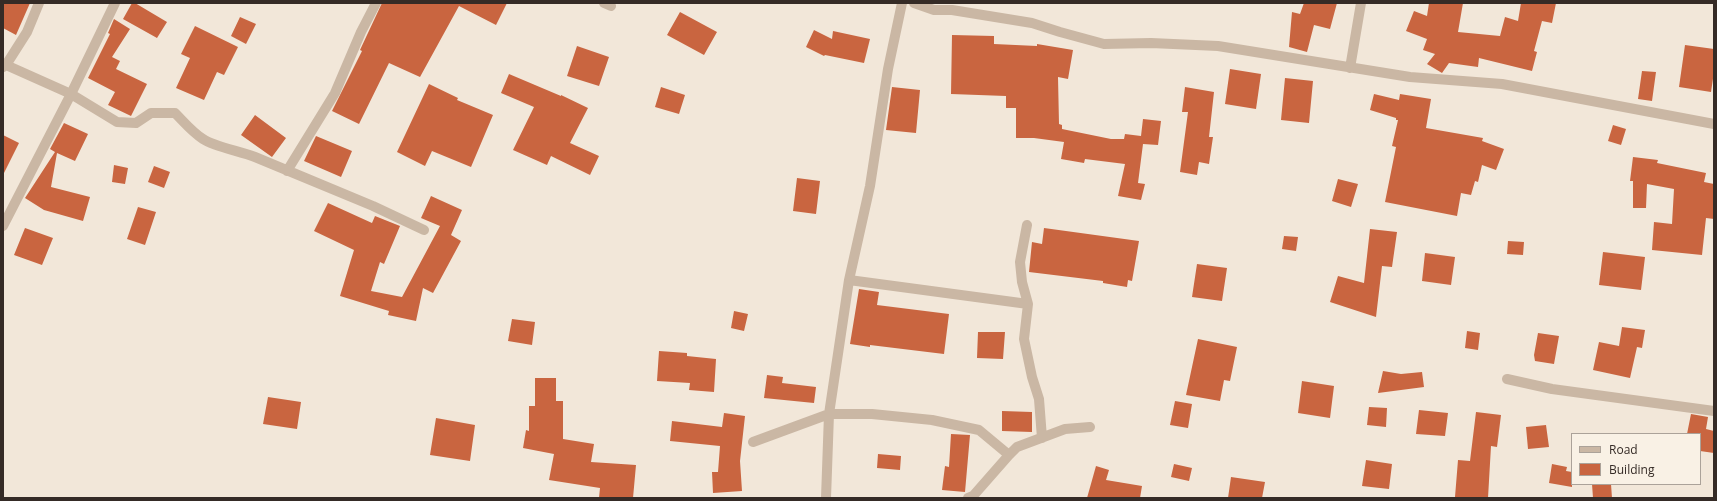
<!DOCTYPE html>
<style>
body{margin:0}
#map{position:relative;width:1717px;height:501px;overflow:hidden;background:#f2e7d9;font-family:"Open Sans",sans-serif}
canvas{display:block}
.frame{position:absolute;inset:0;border:4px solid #352b26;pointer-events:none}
.legend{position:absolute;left:1571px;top:433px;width:130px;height:52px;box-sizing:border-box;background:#f9f1e5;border:1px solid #aba299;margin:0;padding:5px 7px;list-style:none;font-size:12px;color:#352b26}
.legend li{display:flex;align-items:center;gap:8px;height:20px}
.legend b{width:20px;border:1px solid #aba299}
</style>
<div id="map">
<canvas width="1717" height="501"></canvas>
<div class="frame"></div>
<ul class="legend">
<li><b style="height:5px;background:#cab7a4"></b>Road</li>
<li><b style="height:11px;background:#c96540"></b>Building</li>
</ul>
</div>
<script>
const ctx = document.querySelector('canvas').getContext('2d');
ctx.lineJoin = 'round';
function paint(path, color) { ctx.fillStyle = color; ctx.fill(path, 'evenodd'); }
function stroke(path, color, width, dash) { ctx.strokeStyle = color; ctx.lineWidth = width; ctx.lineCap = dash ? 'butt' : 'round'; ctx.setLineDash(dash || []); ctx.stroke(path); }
const building = new Path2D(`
 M3,3H30L16,35L3,28Z
 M132,3H135L167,22L157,38L123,19Z
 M382,3H507L496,25L459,6L420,77L389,63L359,124L332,111L362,51L360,50L367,35Z
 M1304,3H1337L1330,29L1314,25L1307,52L1289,47L1292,12L1300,14Z
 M1429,3H1463L1458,32L1500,36L1505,17L1518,21L1521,3H1556L1552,23L1542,21L1534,51L1537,52L1532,71L1479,58L1478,67L1449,63L1442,73L1427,64L1435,54L1423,50L1427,39L1406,31L1414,11L1427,16Z
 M680,12L717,32L704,55L667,35Z
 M240,17L256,24L246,44L231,36Z
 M114,19L130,29L112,57L120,61L116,69L147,84L131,116L108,105L115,92L88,78L110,34L108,33Z
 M195,26L238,47L224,75L217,72L204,100L176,88L190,58L181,54Z
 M814,30L832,39L833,31L870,39L864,63L825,55L824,56L806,47Z
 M952,35L994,36V44L1037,46V44L1073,50L1068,79L1058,77L1059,124L1062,125V129L1111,139H1124L1125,134L1141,136L1143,119L1161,121L1158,145L1143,144L1138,183L1145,184L1141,200L1118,196L1125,164L1085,159L1084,163L1061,159L1064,142L1034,138H1016V108H1006V96L951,94Z
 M1685,45L1714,49V72L1711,92L1679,87Z
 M577,46L609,57L599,86L567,76Z
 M1230,69L1261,74L1256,109L1225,104Z
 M1642,71L1656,72L1652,101L1638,99Z
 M509,74L561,96V95L588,108L570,143L599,156L590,175L551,156L547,165L513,150L534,107L501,93Z
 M1285,78L1313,81L1309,123L1281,120Z
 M429,84L458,98L457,100L493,115L471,167L432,151L425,166L397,152Z
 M661,87L685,95L679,114L655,107Z
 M892,87L920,90L916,133L886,130Z
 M1185,87L1214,92L1209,137H1213L1209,164L1199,162L1197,175L1180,172L1188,112H1182Z
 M1374,94L1399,100L1400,94L1431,99L1426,128L1483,138L1482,141L1504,149L1496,170L1482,165L1478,182L1475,181L1471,195L1461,193L1457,216L1385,202L1396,147L1392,146L1398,120H1396V118L1370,110Z
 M255,115L286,138L272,157L241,135Z
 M64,123L88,134L75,161L57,153L51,187L90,197L83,221L44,210L25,198L55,152L50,149Z
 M1613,125L1626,129L1621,145L1608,141Z
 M3,135L19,143L3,175Z
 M316,136L352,151L341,177L304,161Z
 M1633,157L1658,160L1657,163L1706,173L1704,182L1714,184V219L1706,218L1702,255L1652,250L1654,222L1672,224L1674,189L1647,184L1646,208H1633V181H1630Z
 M114,165L128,168L125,184L112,182Z
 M154,166L170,172L164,188L148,182Z
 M797,178L820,181L816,214L793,211Z
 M1338,179L1358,184L1351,207L1332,201Z
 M431,196L462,210L451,235L461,241L433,293L423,288L416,321L388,315L389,311L340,296L354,250L314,231L328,203L372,223L375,216L400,226L384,264L380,262L371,291L402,297L440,226L421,218Z
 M138,207L156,212L145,245L127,239Z
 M25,228L53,238L42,265L14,255Z
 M1044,228L1139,241L1132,281L1128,280L1127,287L1103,283V281L1029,272L1032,242L1042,244Z
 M1370,229L1397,232L1392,267L1382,266L1376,317L1330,302L1338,276L1364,283Z
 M1284,236L1298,237L1296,251L1282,249Z
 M1508,241L1524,242L1523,255L1507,254Z
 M1603,252L1645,257L1641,290L1599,285Z
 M1425,253L1455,257L1451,285L1422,281Z
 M1197,264L1227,268L1222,301L1192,297Z
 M859,289L879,292L877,305L949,314L944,354L870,345V347L850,344Z
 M734,311L748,314L744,331L731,328Z
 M512,319L535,322L532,345L508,341Z
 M1622,327L1645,330L1642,348L1637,347L1630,378L1593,370L1599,342L1619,346Z
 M1467,331L1480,333L1478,350L1465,348Z
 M978,332H1005L1003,359L977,358Z
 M1538,333L1559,336L1554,364L1535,361L1534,355Z
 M1198,339L1237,347L1230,381L1224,380L1220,401L1186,395Z
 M659,351L687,353V356L716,359L714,392L689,390L690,383L657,381Z
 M1383,371L1401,374L1422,372L1424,387L1378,393Z
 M767,375L783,377L782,383L816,387L814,403L764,398Z
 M535,378H556V401H563V439L594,444L591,462L636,465L633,498H599L600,488L549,480L554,454L523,448L526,430L529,431V406H535Z
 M1302,381L1334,386L1330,418L1298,413Z
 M268,397L301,402L297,429L263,424Z
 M1175,401L1192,404L1188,428L1170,425Z
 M1369,407L1387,408L1386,427L1367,425Z
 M1419,410L1448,413L1445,436L1416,434Z
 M1002,411L1032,412V432L1002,431Z
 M1476,412L1501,415L1497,447L1491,446L1488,498L1455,497L1458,460L1470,461Z
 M724,413L745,416L740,461L742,491L713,493L712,472H718L720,446L670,441L672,421L722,427Z
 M1691,414L1708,417L1706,429L1714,431V453L1700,451V434H1687Z
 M436,418L475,425L470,461L430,455Z
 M1546,425L1549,447L1528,449L1526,427Z
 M951,434L970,435L965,492L942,490L945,466L949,467Z
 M878,454L901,456L900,470L877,468Z
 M1366,460L1392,464L1389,489L1362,486Z
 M1174,464L1192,468L1189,481L1171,477Z
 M1552,464L1567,467L1566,471L1572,472V487L1549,483Z
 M1096,466L1109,470L1106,480L1142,486L1140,498H1087Z
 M1231,477L1265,482L1262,498H1228Z
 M1592,484H1611L1612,498H1593Z`);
const minor = new Path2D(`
 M604,3L611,6
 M914,3L934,10H952L1032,23L1060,32L1104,44L1151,43L1218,46L1410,77L1502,84L1714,124
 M6,65L71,94L117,122L136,123L151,113H175C184,122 192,132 203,139C215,147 240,151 255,157L373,206L424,230
 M3,67L6,65L27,32L39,3
 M1350,68L1361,3
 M287,171L335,93L361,32L376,3
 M1027,225L1020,262L1022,282L1028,304L1024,339L1032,377L1039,399L1042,438
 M3,226L71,94L115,3
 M849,280L1028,304
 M1507,379L1552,389L1714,411
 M753,442L829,414H872L932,420L979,430L1009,455
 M826,498L829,414L849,280L870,186L888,69L902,3
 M968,498L973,496L1009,455L1017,447L1065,429L1090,427`);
paint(building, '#c96540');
stroke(minor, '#cab7a4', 10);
</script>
